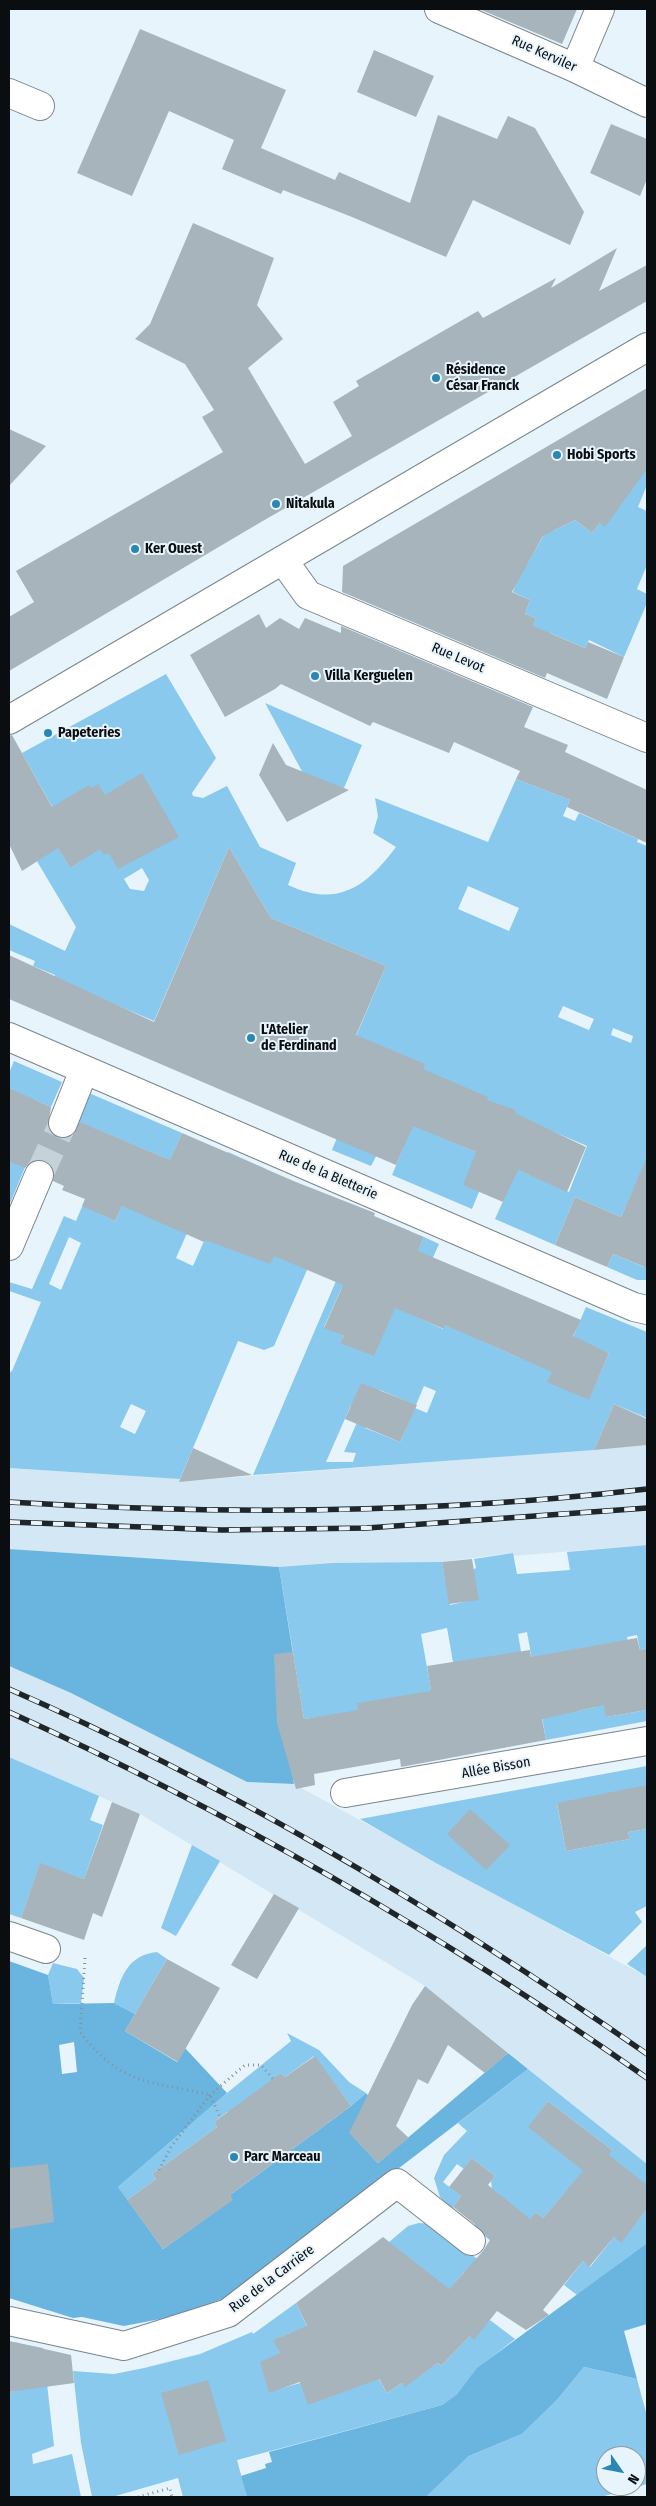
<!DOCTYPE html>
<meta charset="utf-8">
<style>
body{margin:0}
#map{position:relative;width:656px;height:2506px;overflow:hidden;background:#e7f4fc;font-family:"Fira Sans Condensed",sans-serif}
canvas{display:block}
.frame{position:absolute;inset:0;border:10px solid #0a0e11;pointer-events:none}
.north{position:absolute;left:596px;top:2446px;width:50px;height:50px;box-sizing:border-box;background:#e7f4fc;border:1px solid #8f989e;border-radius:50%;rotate:123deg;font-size:14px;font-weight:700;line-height:20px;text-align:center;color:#0a0e11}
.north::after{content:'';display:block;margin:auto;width:18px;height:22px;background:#2a86b3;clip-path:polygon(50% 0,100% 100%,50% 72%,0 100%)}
</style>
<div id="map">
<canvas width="656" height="2506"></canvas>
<div class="frame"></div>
<div class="north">N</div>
</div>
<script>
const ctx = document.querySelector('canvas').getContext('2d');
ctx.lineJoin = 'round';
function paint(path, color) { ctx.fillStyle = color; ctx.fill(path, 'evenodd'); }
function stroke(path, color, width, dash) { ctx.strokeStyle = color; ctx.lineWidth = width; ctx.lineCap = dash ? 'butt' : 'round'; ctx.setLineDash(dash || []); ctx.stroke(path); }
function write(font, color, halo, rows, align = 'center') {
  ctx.font = font + ' "Fira Sans Condensed",sans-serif'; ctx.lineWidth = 4; ctx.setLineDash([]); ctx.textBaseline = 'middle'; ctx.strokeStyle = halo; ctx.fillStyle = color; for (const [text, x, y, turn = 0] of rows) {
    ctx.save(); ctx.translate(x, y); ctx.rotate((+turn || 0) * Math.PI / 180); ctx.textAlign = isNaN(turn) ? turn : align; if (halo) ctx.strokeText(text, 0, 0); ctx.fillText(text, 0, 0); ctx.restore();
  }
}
const built = new Path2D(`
 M647,1445V1545L513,1556V1553L442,1562L279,1567L9,1549V1468L200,1480Z
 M9,1666L71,1693L247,1782L294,1784L647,1977V2164L425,1986L140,1814L9,1757Z`);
const green = new Path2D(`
 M647,445V485L638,507L647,511V565L637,589L647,594V603L624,657L589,640L585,648L550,633L528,637L536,618L525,614L530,600L513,592L522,567L526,566L548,528L553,531L575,520L592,533L600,523L594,476Z
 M166,674L216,758L192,793L193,796L203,798L227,786L260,847L296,863L288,885C338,908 366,887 396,847L373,833L378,816L375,798L488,842L516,779L570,800L563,816L575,821L579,813L638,839L637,842L647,846V1193L634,1188L621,1217L575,1197L555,1245L495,1219L513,1179L490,1169L516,1110L427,1131L476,1152L479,1192L472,1209L392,1175L404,1146L381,1147L371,1166L332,1150L340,1130L344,1064L386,966L271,918L229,847L154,1021L98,997L50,987L55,975L33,966L35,961L9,950V924L65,951L76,927L9,814V803L15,799L49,832L70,868L82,860L22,753ZM142,868L149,880L144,891L130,889L124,879ZM468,886L519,908L509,931L458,909ZM563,1006L594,1019L589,1030L558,1017ZM613,1028L633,1036L631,1043L611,1035ZM545,1128L587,1146L569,1192L500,1162Z
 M265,703L362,745L344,788L304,775Z
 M14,1061L62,1082L51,1107L33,1099L25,1102L19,1093L9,1088V1073Z
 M82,1090L182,1133L153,1200L224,1161L228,1152L266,1169L276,1251L320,1240L274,1346L264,1350L238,1341L180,1479L9,1468V1373L12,1371L41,1302L9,1291V1282L32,1289L64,1216L76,1221L92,1183L98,1213L115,1221L122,1206L165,1158L91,1127L88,1133L67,1124ZM203,1197L220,1205L193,1266L176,1258ZM69,1237L81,1243L61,1290L49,1284ZM131,1404L146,1411L135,1434L120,1427Z
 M9,1151L28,1160L9,1206Z
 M383,1220L410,1231L400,1256L413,1262L424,1237L439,1244L408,1313L443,1329L447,1321L482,1341L518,1357L556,1366L589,1399L609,1353L573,1337L586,1307L647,1332V1418L614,1404L594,1450L253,1475L336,1281L377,1233ZM342,1287L351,1347L341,1342L344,1336L324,1327ZM424,1386L436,1391L427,1413L415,1408L400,1442L365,1428L380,1390L416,1405ZM351,1405L362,1411L344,1452L356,1453L353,1462H326Z
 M613,1254L644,1267L647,1262V1280H637L607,1267Z
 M647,1545V1648L640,1650L637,1635L627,1637L631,1661L606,1717L647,1710V1721L546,1740L541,1711H577L595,1707L584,1648L533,1666L527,1632L518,1634L527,1686L453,1662L447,1628L421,1634L433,1701L304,1719L279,1567L333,1563L442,1562L450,1605L468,1601L474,1569L476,1568L474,1559L513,1553L517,1574L570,1570L567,1552Z
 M9,1757L99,1796L90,1820L103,1825L84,1879L40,1864L21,1918L9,1914Z
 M647,1766V1786L557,1804L566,1851L630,1839L628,1832L647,1829V1906L635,1912L642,1922L609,1955L436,1863L360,1819Z
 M192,1845L220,1861L176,1936L161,1928Z
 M647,1945V1977L627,1964Z
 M157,1952L167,1959L135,2014L114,2003C120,1977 128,1955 157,1952Z
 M53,1963L77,1969L84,1978L81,2003L53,2004L48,1975Z
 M287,2033L319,2050L349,2082L366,2093L351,2106L314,2056L285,2077L281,2073L231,2118L227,2112L214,2122L217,2127L152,2174L156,2179L127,2200L118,2187L227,2093L291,2041Z
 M528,2069L647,2164V2185L601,2164L612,2150L548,2101L529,2127L591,2177L568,2189L543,2218L536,2212L504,2251L473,2227L499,2194L492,2189L491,2181L495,2176L472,2158L464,2169L457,2164L443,2182L461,2196L451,2210L440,2197L434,2178L444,2155L467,2131L458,2123Z
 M647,2209V2243L577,2295L564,2285L583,2261L590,2267L614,2237L621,2242Z
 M419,2223L432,2224L480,2261L468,2275L464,2272L440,2300L389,2242L408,2226Z
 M296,2303L309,2331L290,2333L274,2340L280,2353L269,2392L369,2363L387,2393L402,2383L405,2386L438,2363L441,2366L470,2336L490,2320L515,2339L478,2368L457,2394L442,2405L237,2460L247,2497H183L178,2478L112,2497H92L81,2443L73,2371L114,2374L144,2368L200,2354L252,2332L253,2334Z
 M13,2342L43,2348L54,2446L32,2454L33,2464L72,2454L81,2497H9V2392L19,2390Z
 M584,2367L637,2379L647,2416V2484L601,2497H426L469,2456L522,2434L557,2400ZM606,2456H636V2486H606Z`);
const forest = new Path2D(`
 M9,1549L279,1567L293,1654L275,1657L294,1784L247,1782L71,1693L9,1666Z
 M9,1961L48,1975L53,2004L114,2003L135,2014L125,2031L177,2062L185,2048L227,2093L118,2187L163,2249L232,2200L230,2195L351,2106L366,2093L384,2114L358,2142L378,2163L508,2053L528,2069L390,2175L222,2299L176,2316L124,2326L82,2317L73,2318L9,2298ZM74,2042L77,2072L62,2074L59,2045Z
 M647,2243V2324L624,2331L637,2379L584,2367L557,2400L522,2434L469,2456L426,2497H247L241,2476L266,2468L265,2464L272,2462L269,2452L442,2405L457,2394L477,2368Z`);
const building = new Path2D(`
 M479,9H577L562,44Z
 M140,29L286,90L261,148L335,180L339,172L410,203L438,115L497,139L508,116L535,128L584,212L570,245L473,200L446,257L352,217L283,190L281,194L222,169L234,140L169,111L132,196L77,173Z
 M374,50L434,76L416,117L357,92Z
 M611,124L647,139V179L640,196L590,173Z
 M193,223L274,258L257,305L283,339L248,368L305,464L352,436L333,402L359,386L356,381L478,311L483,318L556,278L551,288L617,248L599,291L647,265V301L261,522L9,671V617L34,602L16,571L223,452L202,417L214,410L185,364L135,339L150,324Z
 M647,388V469L605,527L600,523L592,533L575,520L543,536L512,592L530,600L525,614L536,618L533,626L585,648L588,642L624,657L607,699L547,673L545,678L342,592L343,566Z
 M9,429L46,446L9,486Z
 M259,614L266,628L280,618L299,629L305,618L341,633V626L533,707L524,727L568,745L565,752L647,790V843L567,807L570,800L516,779L520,771L454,742L449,753L373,722L370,726L281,684L275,689L225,717L190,655Z
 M12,735L52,807L89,785L91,788L98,784L105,795L142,773L179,837L118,869L109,853L104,855L100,849L70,868L58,848L22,871L9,844V736Z
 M273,743L286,765L349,790L287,822L259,775Z
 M229,847L271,918L386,966L356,1035L425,1064L423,1069L488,1097L487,1100L516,1110L515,1113L586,1147L567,1192L518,1170L503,1202L463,1185L476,1152L413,1126L396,1165L9,999V955L154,1022Z
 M9,1088L51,1107L48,1126L50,1132L57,1137L65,1138L72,1136L80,1122L170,1160L182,1133L296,1182L375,1213L374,1216L424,1237L418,1251L581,1320L573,1336L609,1353L589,1400L547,1382L552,1372L445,1325L444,1329L395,1308L374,1356L340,1343L344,1336L324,1328L343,1285L274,1256L270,1264L205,1240L204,1242L122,1206L115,1221L82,1206L85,1199L62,1190L64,1186L53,1181L54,1173L51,1165L46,1161L37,1160L29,1163L25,1168L9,1161Z
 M647,1157V1268L613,1254L607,1267L555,1245L575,1197L621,1217Z
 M361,1383L417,1405L400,1442L345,1419Z
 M614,1404L647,1419V1445L594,1450Z
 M193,1448L252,1475L179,1482Z
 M472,1559L479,1600L449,1604L442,1562Z
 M637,1638L640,1650L647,1648V1710L606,1717L604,1705L542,1719L546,1740L401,1767L400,1759L314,1774L315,1785L296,1789L277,1723L274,1654L293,1652L304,1719L358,1710L357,1703L431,1691L427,1666L530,1650L531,1657Z
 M647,1785V1829L628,1832L630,1839L566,1851L557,1803Z
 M112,1802L140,1814L102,1917L93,1913L84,1940L21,1918L40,1863L84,1879Z
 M470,1809L510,1845L486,1870L447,1834Z
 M274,1894L299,1908L257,1979L231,1965Z
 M167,1959L220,1988L178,2062L125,2031Z
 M425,1986L508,2053L485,2073L448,2045L428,2084L418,2079L396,2126L409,2138L378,2163L349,2133L412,2005Z
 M315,2056L351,2106L230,2195L233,2200L163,2249L127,2200L156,2179L152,2174L217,2127L214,2122L281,2073L285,2077Z
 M548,2101L612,2150L609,2155L647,2185V2209L621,2243L614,2237L589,2267L583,2261L543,2310L549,2315L526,2330L497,2311L474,2340L470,2336L441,2366L438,2363L405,2387L402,2383L387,2393L379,2379L308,2405L300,2382L269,2393L260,2362L280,2353L273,2340L307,2326L296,2303L383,2237L449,2289L483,2251L490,2240L481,2229L453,2207L461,2196L449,2187L472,2158L495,2176L488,2185L530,2219L536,2212L543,2218L583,2171L528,2127Z
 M48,2164L54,2222L9,2229V2168Z
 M9,2341L71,2355L74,2383L9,2392Z
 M208,2380L226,2441L179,2455L161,2393Z`);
const minorTunnel = new Path2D(`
 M39,1175L63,1123`);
const path = new Path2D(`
 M85,1958L80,2032C123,2087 148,2080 210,2095L220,2117
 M159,2170L171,2147L210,2095L245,2065H261L273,2079
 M138,2497L170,2488L172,2497`);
const minor = new Path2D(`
 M439,9L575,68L647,103
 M575,68L600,9
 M9,93L40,106
 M283,560L308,595L647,738
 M9,1037L634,1307L647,1310
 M63,1123L84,1070
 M9,1246L39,1175
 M345,1793L647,1741
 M9,1936L46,1949
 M9,2321L124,2346L228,2313L397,2183L471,2241`);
const major = new Path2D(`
 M9,720L647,347`);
const rail = new Path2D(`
 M9,1502C221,1515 436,1514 647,1489
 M9,1522L222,1530L367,1528L647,1508
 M9,1689C233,1787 446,1914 647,2054
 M9,1712C233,1813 446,1937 647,2078`);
const markers = [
 [436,378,5,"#2a86b3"],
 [557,455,5,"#2a86b3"],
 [276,504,5,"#2a86b3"],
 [135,549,5,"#2a86b3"],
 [315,676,5,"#2a86b3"],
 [48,733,5,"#2a86b3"],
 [251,1038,5,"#2a86b3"],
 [234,2157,5,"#2a86b3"]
];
const streetNames = [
 ["Rue Kerviler",544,54,24],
 ["Rue Levot",458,658,23],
 ["Rue de la Bletterie",328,1175,23],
 ["Allée Bisson",496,1768,-10],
 ["Rue de la Carrière",272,2279,-37]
];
const poiNames = [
 ["Résidence",446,370],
 ["César Franck",446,386],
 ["Hobi Sports",567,455],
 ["Nitakula",286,504],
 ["Ker Ouest",145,549],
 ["Villa Kerguelen",325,676],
 ["Papeteries",58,733],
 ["L'Atelier",261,1030],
 ["de Ferdinand",261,1046],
 ["Parc Marceau",244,2157]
];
paint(built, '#d3e8f4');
paint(green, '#89c9ee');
paint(forest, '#6ab5df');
paint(building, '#a7b4bb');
stroke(minorTunnel, '#c6d2d9', 28, [28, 14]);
stroke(minor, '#7a858c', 30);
stroke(major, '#7a858c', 30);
stroke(path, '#879096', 3, [1, 4]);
stroke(minor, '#fff', 28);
stroke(major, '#fff', 28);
stroke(rail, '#202529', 5.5);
stroke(rail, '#e7f4fc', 4, [11]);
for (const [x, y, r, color] of markers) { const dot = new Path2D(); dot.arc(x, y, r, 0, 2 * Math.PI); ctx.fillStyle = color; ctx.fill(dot); stroke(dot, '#e7f4fc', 2); }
write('14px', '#0a0e11', '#e7f4fc', streetNames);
write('bold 14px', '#0a0e11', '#e7f4fc', poiNames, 'left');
</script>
